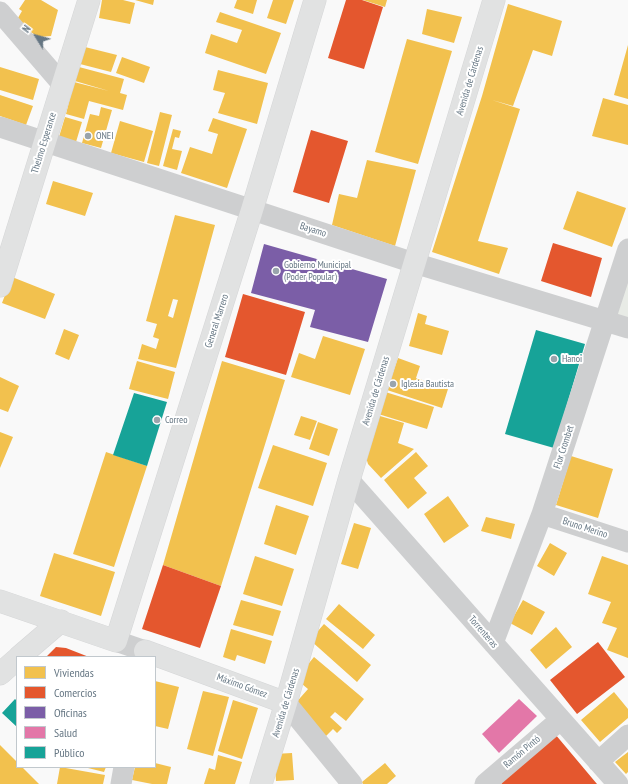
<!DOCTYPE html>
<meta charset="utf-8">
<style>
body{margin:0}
#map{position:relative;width:628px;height:784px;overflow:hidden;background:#f9f9f9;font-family:"PT Sans Narrow",sans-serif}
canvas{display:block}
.legend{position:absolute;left:16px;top:656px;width:140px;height:112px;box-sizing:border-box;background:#fff;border:1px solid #c1c8cd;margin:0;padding:5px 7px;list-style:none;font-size:12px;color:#657683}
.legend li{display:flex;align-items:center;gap:8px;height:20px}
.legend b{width:20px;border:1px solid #c1c8cd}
.north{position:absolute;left:16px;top:16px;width:40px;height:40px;-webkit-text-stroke:3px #fff;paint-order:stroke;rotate:307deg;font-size:11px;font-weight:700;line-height:16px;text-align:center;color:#657683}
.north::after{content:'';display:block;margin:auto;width:14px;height:18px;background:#657683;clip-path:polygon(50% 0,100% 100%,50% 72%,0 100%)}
</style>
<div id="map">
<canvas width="628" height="784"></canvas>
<ul class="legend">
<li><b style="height:11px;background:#f2c14e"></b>Viviendas</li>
<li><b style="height:11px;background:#e4572e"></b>Comercios</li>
<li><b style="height:11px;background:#7b5ea7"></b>Oficinas</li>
<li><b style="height:11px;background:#e377a8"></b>Salud</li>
<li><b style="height:11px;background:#17a398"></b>Público</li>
</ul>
<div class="north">N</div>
</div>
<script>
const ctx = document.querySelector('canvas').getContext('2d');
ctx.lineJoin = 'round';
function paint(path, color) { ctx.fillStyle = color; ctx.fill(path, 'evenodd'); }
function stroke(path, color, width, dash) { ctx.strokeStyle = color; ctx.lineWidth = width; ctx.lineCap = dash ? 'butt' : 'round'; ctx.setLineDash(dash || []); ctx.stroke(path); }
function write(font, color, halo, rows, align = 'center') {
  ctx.font = font + ' "PT Sans Narrow",sans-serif'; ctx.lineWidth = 4; ctx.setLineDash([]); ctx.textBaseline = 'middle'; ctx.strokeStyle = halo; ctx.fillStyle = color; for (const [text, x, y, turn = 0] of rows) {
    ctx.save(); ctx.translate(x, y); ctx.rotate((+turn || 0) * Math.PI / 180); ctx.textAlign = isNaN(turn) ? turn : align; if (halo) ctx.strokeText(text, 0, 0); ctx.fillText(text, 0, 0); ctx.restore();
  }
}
const green = new Path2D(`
 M628,279V323L616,319Z`);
const homes = new Path2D(`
 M25,0H41L58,10L51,36L39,37L15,23L22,11L19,9Z
 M102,0H123L135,3L130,24L99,18Z
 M135,0H154L153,5Z
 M237,0H257L253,14L234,8Z
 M273,0H294L286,24L267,18Z
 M363,0H387L385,7Z
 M508,4L562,21L552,56L533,50L513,106L492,100L520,109L478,241L508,248L499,274L432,252L482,96Z
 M427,9L462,17L454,43L422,34Z
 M220,12L281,33L266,74L205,53L211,34L237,43L242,30L216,22Z
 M407,39L452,51L418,164L375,152Z
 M628,45V99L614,95Z
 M85,47L117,55L111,72L80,64Z
 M122,57L150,67L144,83L116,73Z
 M0,67L39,79L33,100L0,90Z
 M79,67L124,79L120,93L127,95L123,110L89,101L84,119L66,114L74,82L109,91L75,81Z
 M218,70L268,83L257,124L218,113L225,93L213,90Z
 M0,95L33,106L26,125L0,116Z
 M603,98L628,105V145L592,136Z
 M101,107L112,110L101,148L82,143L90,114L99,116Z
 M160,112L172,115L159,166L147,163Z
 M65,117L82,122L76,142L59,137Z
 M213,118L247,129L227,188L181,173L190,147L212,154L218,134L208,131Z
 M120,121L153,131L144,162L111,153Z
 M173,129L181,131L179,138L175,137L172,149L182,151L177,170L163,166Z
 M367,160L416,170L395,246L332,225L339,194L357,198Z
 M53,181L93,193L85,216L46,204Z
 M577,191L626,208L612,247L563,229Z
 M175,215L215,225L176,368L138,359L142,344L156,349L159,339L153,337L157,324L146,321ZM173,299L178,300L173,318L168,316Z
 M12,277L55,294L45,319L2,303Z
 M418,313L427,316L425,324L449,331L442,355L409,346Z
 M64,329L79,335L69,360L55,354Z
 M323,336L365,349L350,395L291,377L299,353L315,359Z
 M398,358L420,366L416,378L448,389L442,408L387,390Z
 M137,361L175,372L168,399L129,389Z
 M222,361L285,380L221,586L163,565Z
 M0,377L19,386L8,412L0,409Z
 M382,391L434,407L427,429L375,413Z
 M373,414L404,423L398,443L414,449L381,478L368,464L365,454Z
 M301,416L317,421L310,440L294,435Z
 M318,422L338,429L329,456L309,449Z
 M0,432L13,437L0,468Z
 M273,445L327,463L313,506L258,488Z
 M106,452L147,466L114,567L73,554Z
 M416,452L428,466L414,478L427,493L408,509L384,480Z
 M571,456L613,469L598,518L556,505Z
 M448,496L469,526L444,543L424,514Z
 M276,505L309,516L296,555L264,544Z
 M486,517L515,524L511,539L481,531Z
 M354,523L371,528L358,569L341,564Z
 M550,543L567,553L554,576L537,566Z
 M54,553L115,572L101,616L40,596Z
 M255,556L294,569L282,606L243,594Z
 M602,556L628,565V658L607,650L617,628L602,623L611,602L588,594Z
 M241,600L281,611L273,636L233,625Z
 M523,600L545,612L532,635L510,623Z
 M339,604L375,635L363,649L326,619Z
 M324,624L371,665L357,682L310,640Z
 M556,627L572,647L546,669L530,650Z
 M231,629L272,641L265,664L237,655L235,661L223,657Z
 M314,657L364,699L346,721L335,712L330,717L342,728L337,733L333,729L326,736L293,706L308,689L296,679Z
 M155,681L179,687L168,729L155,726Z
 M203,691L229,697L213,756L187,749Z
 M614,692L628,709V718L600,742L581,720Z
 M233,700L258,708L242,759L218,751Z
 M0,745L17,762V767H22L39,784H0Z
 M628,752V772L626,774L615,762Z
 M292,753L294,780L276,781L274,754Z
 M218,755L242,762L235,784H204L209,768L215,770Z
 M155,763L171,767L167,784H152L132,780L135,767H155Z
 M385,763L396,776L387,784H363L362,782Z
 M60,767L105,775L103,784H57Z
 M84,767H106L104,772Z`);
const shops = new Path2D(`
 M346,0H362L383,7L364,69L328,58Z
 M311,130L348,141L329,203L293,192Z
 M553,243L602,258L591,297L541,281Z
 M243,294L305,312L286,375L225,357Z
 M163,565L221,586L200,648L142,629Z
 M598,642L625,677L577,714L550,680Z
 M56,647L66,648L89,657H46Z
 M555,734L597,784H502L499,781Z`);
const offices = new Path2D(`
 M264,244L387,279L368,342L310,327L315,310L251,293Z`);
const health = new Path2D(`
 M519,699L537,716L499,753L482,734Z`);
const public = new Path2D(`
 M536,330L585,344L554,448L505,434Z
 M134,393L167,402L147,466L113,455Z
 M15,699L17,701V727L2,713Z`);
const minor = new Path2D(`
 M0,12L62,84
 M0,127L414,263L628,328
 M349,480L618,784
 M542,514L628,542
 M116,641L145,651L144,657
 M493,643L542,514L628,249
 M286,703L352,784
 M598,762L628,735
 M121,784L124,767
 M485,784L560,720`);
const major = new Path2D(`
 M0,286L89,0
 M0,601L116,641L252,210L315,0
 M145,651L286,703
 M19,657L61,621
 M0,674L17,659
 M261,784L286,703L349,480L494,0`);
const markers = [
 [88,136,4,"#99a4ac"],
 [276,271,4,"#99a4ac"],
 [554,359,4,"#99a4ac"],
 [393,384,4,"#99a4ac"],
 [157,420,4,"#99a4ac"]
];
const streetNames = [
 ["Avenida de Cárdenas",470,81,-73],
 ["Thelmo Esperance",44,143,-73],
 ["Bayamo",313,230,18],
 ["General Marrero",217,321,-72],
 ["Avenida de Cárdenas",376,391,-73],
 ["Flor Crombet",564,447,-72],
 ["Bruno Merino",585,528,18],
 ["Torrenteras",483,632,49],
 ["Máximo Gómez",242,686,20],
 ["Avenida de Cárdenas",286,703,-73],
 ["Ramón Pintó",522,752,-40]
];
const poiNames = [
 ["ONEI",96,136],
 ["Gobierno Municipal",284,265],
 ["(Poder Popular)",284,277],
 ["Hanoi",562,359],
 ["Iglesia Bautista",401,384],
 ["Correo",165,420]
];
paint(green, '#e8ebe6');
paint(homes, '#f2c14e');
paint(shops, '#e4572e');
paint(offices, '#7b5ea7');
paint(health, '#e377a8');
paint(public, '#17a398');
stroke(major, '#d5d6d7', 23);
stroke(minor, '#cecfd0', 21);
stroke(major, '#e1e2e2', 22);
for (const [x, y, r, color] of markers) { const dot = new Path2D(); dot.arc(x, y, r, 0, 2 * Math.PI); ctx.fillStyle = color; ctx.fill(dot); stroke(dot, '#fff', 1.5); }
write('10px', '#657683', '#fff', streetNames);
write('10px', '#657683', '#fff', poiNames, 'left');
</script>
